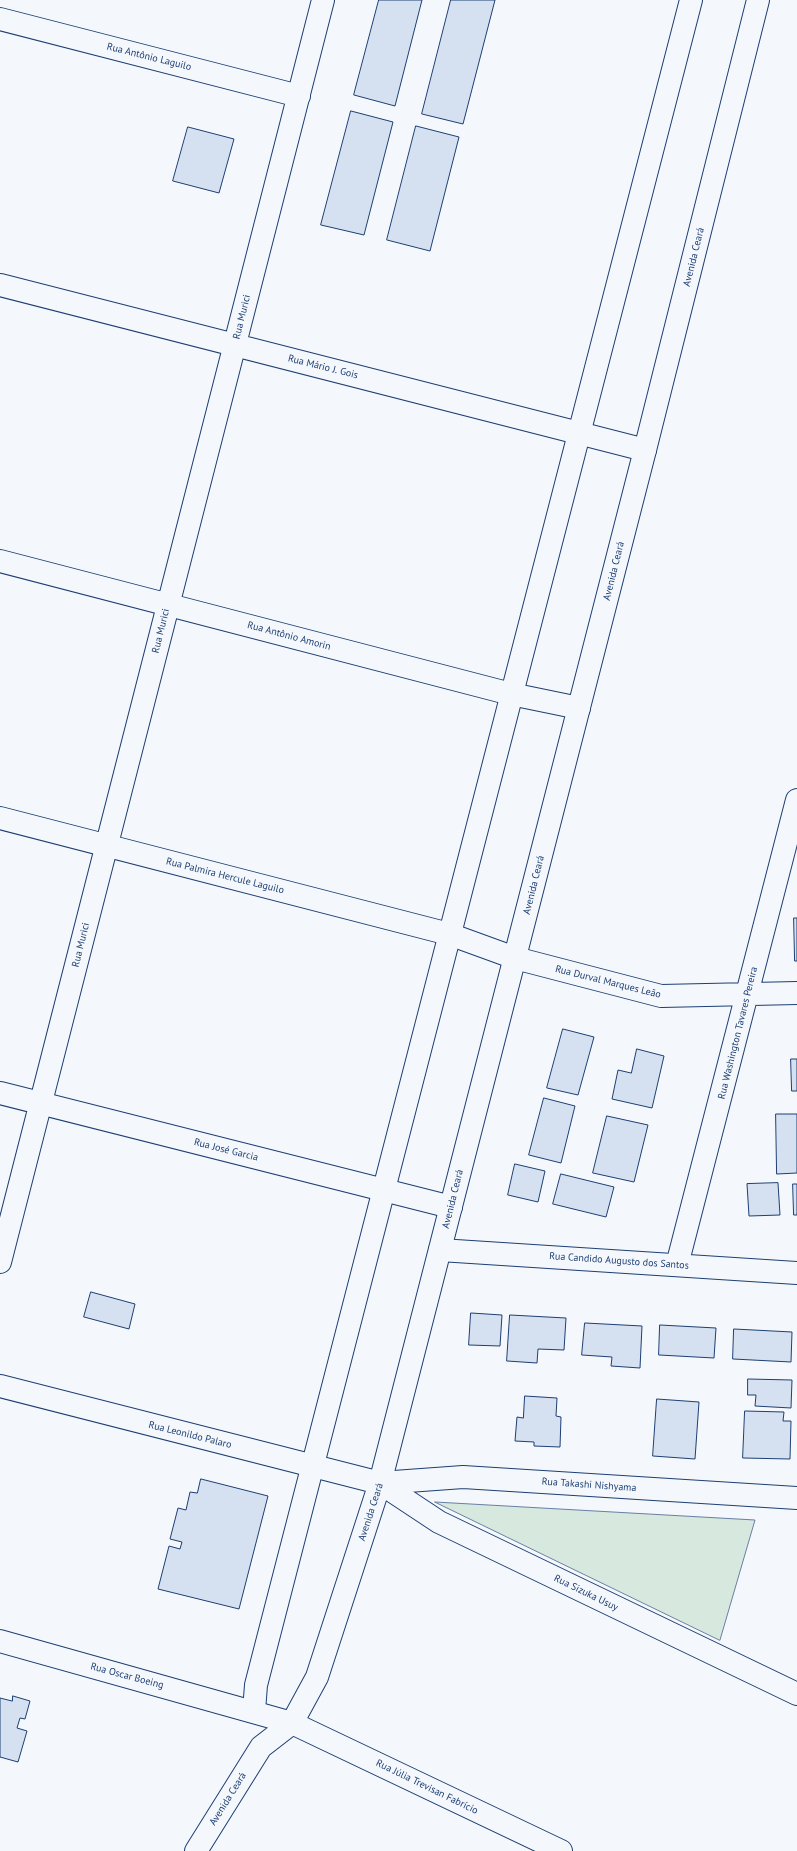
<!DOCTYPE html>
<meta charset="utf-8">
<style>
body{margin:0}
canvas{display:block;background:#f4f7fb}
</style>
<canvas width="797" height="1851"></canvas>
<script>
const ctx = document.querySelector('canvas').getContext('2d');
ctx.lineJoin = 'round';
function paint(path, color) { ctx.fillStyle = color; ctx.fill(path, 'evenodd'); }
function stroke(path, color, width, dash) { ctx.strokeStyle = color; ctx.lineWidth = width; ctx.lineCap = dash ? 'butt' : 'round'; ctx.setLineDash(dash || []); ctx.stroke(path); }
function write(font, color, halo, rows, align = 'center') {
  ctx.font = font + ' "PT Sans",sans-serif'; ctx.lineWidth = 3; ctx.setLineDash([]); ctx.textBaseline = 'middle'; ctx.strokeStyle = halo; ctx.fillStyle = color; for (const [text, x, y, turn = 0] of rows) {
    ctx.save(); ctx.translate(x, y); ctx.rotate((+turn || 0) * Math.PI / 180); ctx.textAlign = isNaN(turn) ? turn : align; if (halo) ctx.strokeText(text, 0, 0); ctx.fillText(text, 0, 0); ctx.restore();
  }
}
const green = new Path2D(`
 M435,1502L755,1520L720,1640Z`);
const building = new Path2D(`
 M379,0H422L395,106L354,95Z
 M451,0H495L463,124L422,114Z
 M351,111L393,122L364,235L321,225Z
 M416,126L459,137L430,251L387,240Z
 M188,127L234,139L219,193L173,181Z
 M794,918H797V961H795Z
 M563,1029L594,1037L578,1095L547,1088Z
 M637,1049L664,1056L652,1108L612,1099L618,1070L631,1073Z
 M791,1059H797V1091H792Z
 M544,1098L575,1106L561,1163L529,1155Z
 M776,1114H797V1173L777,1174Z
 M607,1116L648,1125L634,1182L593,1173Z
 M515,1164L545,1171L538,1202L508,1195Z
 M561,1174L614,1187L606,1217L553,1204Z
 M778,1183L780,1215L749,1216L747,1184Z
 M793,1184H797V1215H794Z
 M91,1292L135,1304L129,1329L84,1317Z
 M471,1313L502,1315L500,1346L469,1345Z
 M510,1315L566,1318L564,1350L538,1349L537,1363L507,1361Z
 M585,1323L642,1326L640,1368L611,1366L612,1357L582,1355Z
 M660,1325L716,1328L714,1358L659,1355Z
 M734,1329L792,1332L791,1362L733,1359Z
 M748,1379L792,1380L791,1408L755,1406L756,1395H748Z
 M525,1396L557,1398L556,1416L561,1417L560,1447L534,1446V1442L515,1441L517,1417L523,1418Z
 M657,1399L699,1402L695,1459L653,1456Z
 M745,1411L784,1412L783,1421H791L790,1459L743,1458Z
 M201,1479L268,1496L239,1609L158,1589L169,1546L180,1549L182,1542L170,1539L178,1508L186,1510L190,1492L197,1493Z
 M13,1696L30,1701L25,1719L20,1718L17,1728L27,1731L18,1762L0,1757V1698L12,1701Z`);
const minor = new Path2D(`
 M0,19L299,96
 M0,285L645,450
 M0,561L511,694L579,708
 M0,818L449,934L515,958L661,996L797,993
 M0,1093L451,1207
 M440,1250L797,1273
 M0,1262L323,0
 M677,1265L797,800
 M0,1386L380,1483L463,1477L797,1498
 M380,1483L439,1522L797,1694
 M0,1641L292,1723L561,1851
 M196,1851L261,1747L292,1723`);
const tertiary = new Path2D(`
 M254,1711L256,1685L691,0
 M292,1723L317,1677L380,1483L645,450L758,0`);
const streetNames = [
 ["Rua Antônio Laguilo",149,57,14],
 ["Avenida Ceará",694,257,-76],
 ["Rua Murici",242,317,-76],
 ["Rua Mário J. Gois",323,367,14],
 ["Avenida Ceará",614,571,-76],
 ["Rua Murici",161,631,-76],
 ["Rua Antônio Amorin",289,636,15],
 ["Rua Palmira Hercule Laguilo",225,876,14],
 ["Avenida Ceará",534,885,-76],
 ["Rua Murici",81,945,-76],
 ["Rua Durval Marques Leão",608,982,14],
 ["Rua Washington Tavares Pereira",738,1033,-76],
 ["Rua José Garcia",226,1150,14],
 ["Avenida Ceará",453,1199,-76],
 ["Rua Candido Augusto dos Santos",619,1261,4],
 ["Rua Leonildo Palaro",190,1435,14],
 ["Rua Takashi Nishyama",589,1485,4],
 ["Avenida Ceará",371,1512,-72],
 ["Rua Sizuka Usuy",586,1593,26],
 ["Rua Oscar Boeing",127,1676,15],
 ["Rua Júlia Trevisan Fabrício",427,1787,26],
 ["Avenida Ceará",228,1799,-58]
];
paint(green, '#d7e8df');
stroke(green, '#687fa3', 1);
paint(building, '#d5e0f0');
stroke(building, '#1d3f73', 1);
stroke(minor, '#1d3f73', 24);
stroke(tertiary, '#1d3f73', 24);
stroke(minor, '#f4f7fb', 22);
stroke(tertiary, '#f4f7fb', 22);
write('10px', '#1d3f73', '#f4f7fb', streetNames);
</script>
